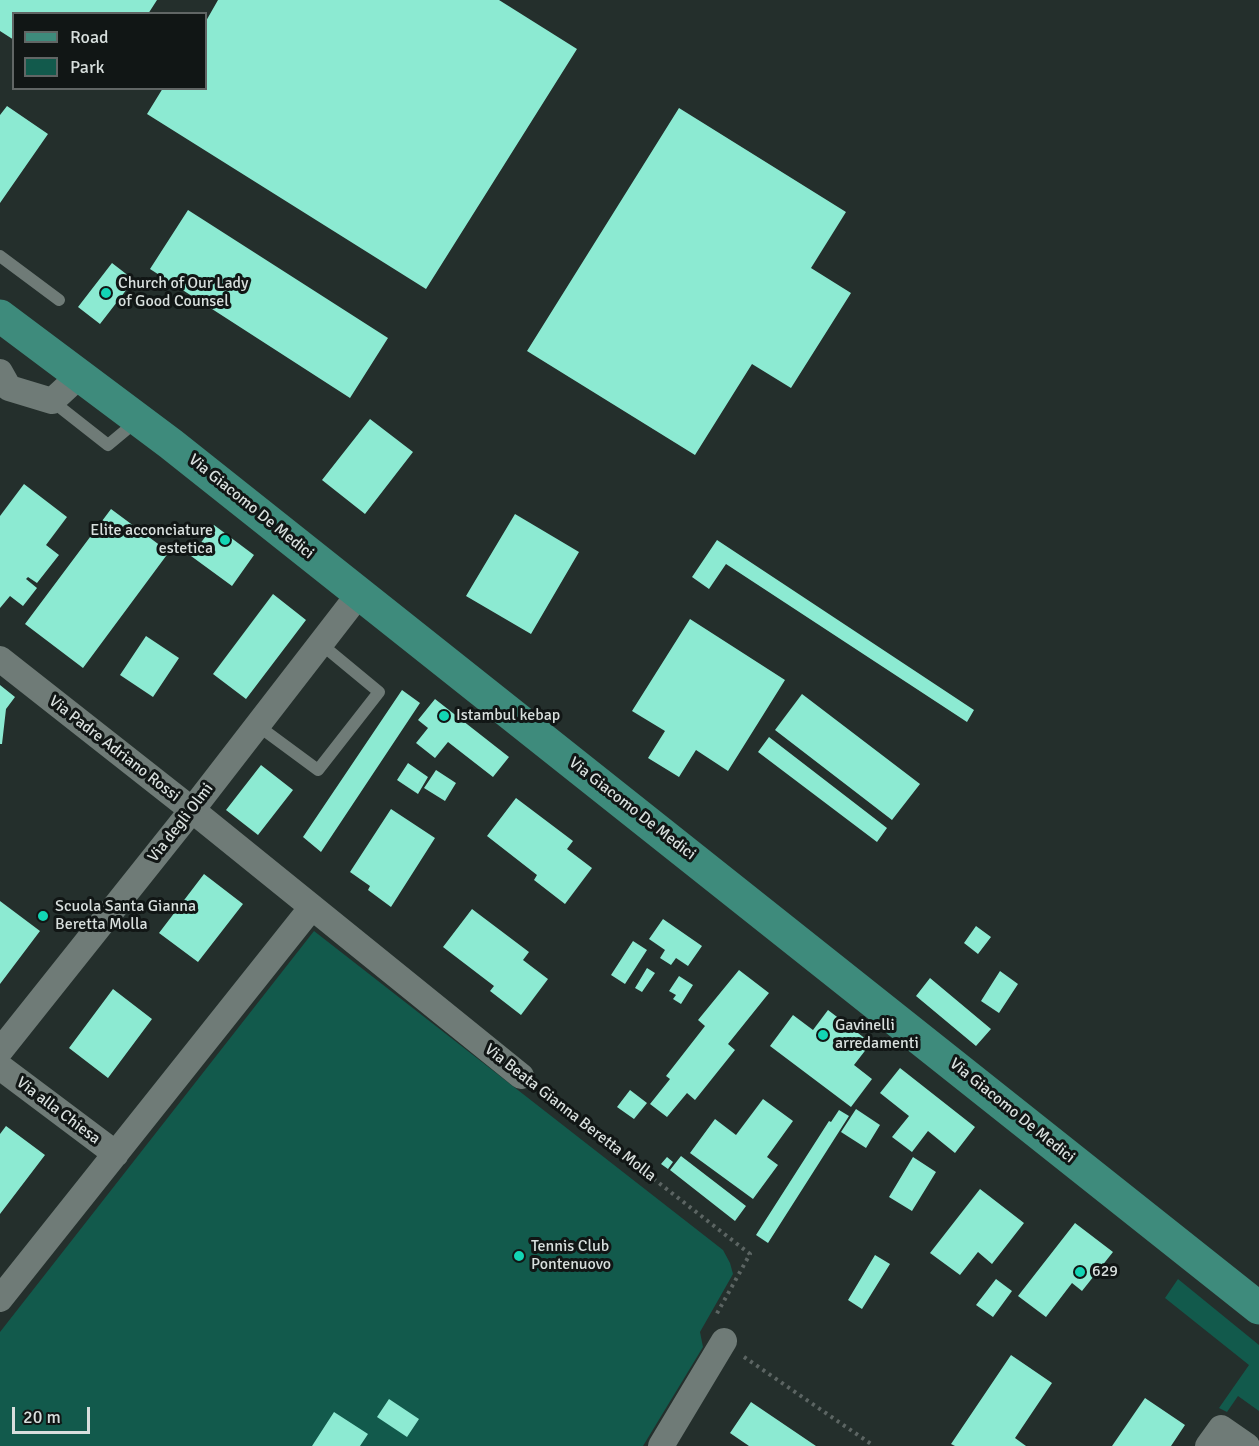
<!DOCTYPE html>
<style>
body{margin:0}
#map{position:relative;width:1259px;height:1446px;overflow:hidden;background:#242f2c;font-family:Signika,sans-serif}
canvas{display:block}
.legend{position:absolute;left:12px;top:12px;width:195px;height:78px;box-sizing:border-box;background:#111615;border:2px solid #616665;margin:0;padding:8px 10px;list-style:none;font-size:18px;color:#d8dfdd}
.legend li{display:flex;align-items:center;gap:12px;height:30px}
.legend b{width:30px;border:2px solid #616665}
.scale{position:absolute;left:12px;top:1407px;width:78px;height:27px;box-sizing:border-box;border:3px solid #d8dfdd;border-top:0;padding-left:8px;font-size:18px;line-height:21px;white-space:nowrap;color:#d8dfdd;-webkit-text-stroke:4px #111615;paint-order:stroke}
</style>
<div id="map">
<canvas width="1259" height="1446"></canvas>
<ul class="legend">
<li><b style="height:8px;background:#3e8b7c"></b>Road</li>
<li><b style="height:16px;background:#125a4c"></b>Park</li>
</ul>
<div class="scale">20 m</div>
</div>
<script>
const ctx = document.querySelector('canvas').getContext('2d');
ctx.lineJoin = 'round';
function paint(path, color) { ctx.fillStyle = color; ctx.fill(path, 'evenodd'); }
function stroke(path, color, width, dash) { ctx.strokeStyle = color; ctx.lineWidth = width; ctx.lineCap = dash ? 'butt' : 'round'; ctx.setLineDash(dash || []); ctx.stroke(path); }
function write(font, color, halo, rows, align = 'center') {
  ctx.font = font + ' Signika,sans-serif'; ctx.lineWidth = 6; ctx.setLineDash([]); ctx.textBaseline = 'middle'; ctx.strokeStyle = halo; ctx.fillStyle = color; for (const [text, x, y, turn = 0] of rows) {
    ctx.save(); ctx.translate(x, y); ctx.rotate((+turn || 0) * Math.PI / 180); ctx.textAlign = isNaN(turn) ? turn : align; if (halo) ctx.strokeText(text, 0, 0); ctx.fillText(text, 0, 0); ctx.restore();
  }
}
const green = new Path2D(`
 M314,931L723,1250L730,1263L733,1274L700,1332L703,1347L643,1446H0V1332Z
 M1178,1279L1259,1345V1411L1238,1396L1227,1412L1219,1408L1249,1365L1165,1298Z`);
const building = new Path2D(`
 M0,0H157L148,14H14V40L0,31Z
 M218,0H499L577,49L426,289L147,114L163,88H206V21Z
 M7,106L48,134L0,203V115Z
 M679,108L846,212L811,268L851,293L791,388L752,364L695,455L527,351Z
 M188,210L388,338L350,398L150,269Z
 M112,263L134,280L100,324L78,307Z
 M370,419L413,452L365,514L322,480Z
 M24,484L67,517L46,545L59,555L37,583L28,577L26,579L37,588L23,606L10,596L0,608V516Z
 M111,509L169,552L83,668L25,624Z
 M515,514L579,552L531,634L466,596Z
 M214,525L254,555L232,586L191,556Z
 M717,540L974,710L967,722L726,564L709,589L692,577Z
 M273,594L306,620L246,699L213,674Z
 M690,619L785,680L728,771L696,750L679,777L648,758L665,731L632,711Z
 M146,636L179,658L153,697L120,675Z
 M0,685L15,697L6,709L2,744H0Z
 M402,690L420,703L321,852L303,837Z
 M802,694L920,784L892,820L775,730Z
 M435,699L509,757L493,777L448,742L435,758L416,743L428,728L418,720Z
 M769,737L887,828L877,842L758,752Z
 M408,763L428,777L418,794L397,780Z
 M261,765L293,790L258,835L226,810Z
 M436,770L456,783L445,801L424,788Z
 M516,798L573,841L567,849L592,868L565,904L534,880L537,875L487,836Z
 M391,809L435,838L391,907L368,890L370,886L350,872Z
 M204,874L243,904L198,962L159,933Z
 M0,901L40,931L0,984Z
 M472,909L529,952L523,960L548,979L521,1015L490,991L494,986L443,947Z
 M663,919L702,946L688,966L676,958L671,965L660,958L665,950L649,939Z
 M976,926L991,937L978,954L964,943Z
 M633,941L647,950L625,984L611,975Z
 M647,968L655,973L642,992L635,988Z
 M739,970L769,993L728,1044L735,1050L695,1100L687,1093L667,1117L650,1104L670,1079L666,1076L705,1026L698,1020Z
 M1000,971L1018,984L999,1013L981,1001Z
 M679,976L693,985L681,1004L673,999L676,995L669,991Z
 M930,978L991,1029L976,1046L916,996Z
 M113,989L152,1019L108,1078L69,1048Z
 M828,1010L871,1043L854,1065L872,1079L851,1107L770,1046L793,1015L813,1030Z
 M900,1068L975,1127L955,1153L928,1131L912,1152L892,1137L909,1116L880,1093Z
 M630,1090L647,1103L634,1119L617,1107Z
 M763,1099L793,1121L767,1157L778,1165L753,1199L690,1153L715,1119L736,1135Z
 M856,1109L880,1125L866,1148L841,1132Z
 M839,1110L849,1116L768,1243L756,1235L829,1121L831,1122Z
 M6,1126L45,1155L0,1214V1134Z
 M681,1156L746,1206L735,1221L670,1170Z
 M667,1157L673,1162L668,1169L661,1164Z
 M913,1157L936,1172L912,1211L889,1197Z
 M980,1189L1024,1223L992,1264L978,1252L960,1275L930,1253Z
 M1075,1223L1113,1252L1082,1291L1072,1283L1046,1317L1018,1296Z
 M875,1255L890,1264L862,1309L848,1300Z
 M996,1279L1012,1291L993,1317L976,1305Z
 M1011,1355L1052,1383L1015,1438L1026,1446H955L951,1444Z
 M1145,1398L1185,1425L1171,1446H1112Z
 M389,1399L419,1419L407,1437L377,1417Z
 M751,1402L816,1446H749L730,1433Z
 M334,1412L368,1434L360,1446H312Z`);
const path = new Path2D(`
 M541,1091L750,1254L715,1317
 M744,1357L874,1446`);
const lane = new Path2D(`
 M0,256L59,300
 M52,401L108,445L138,420
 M257,725L318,770L379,692L321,644`);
const street = new Path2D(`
 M0,372L9,388L52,401L79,376
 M0,659L192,810L521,1076
 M0,1051L192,810L359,594
 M0,1067L116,1154
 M0,1299L312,907
 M661,1446L724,1341
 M1208,1446L1221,1428L1247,1446`);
const primary = new Path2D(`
 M0,316L171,444L1259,1308`);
const markers = [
 [106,293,6,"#12d5b4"],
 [225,540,6,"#12d5b4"],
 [444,716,6,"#12d5b4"],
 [43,916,6,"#12d5b4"],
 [823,1035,6,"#12d5b4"],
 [519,1256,6,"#12d5b4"],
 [1080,1272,6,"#12d5b4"]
];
const poiNames = [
 ["Church of Our Lady",118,284],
 ["of Good Counsel",118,302],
 ["Elite acconciature",213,531,"right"],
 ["estetica",213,549,"right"],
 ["Istambul kebap",456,716],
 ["Scuola Santa Gianna",55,907],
 ["Beretta Molla",55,925],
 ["Gavinelli",835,1026],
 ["arredamenti",835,1044],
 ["Tennis Club",531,1247],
 ["Pontenuovo",531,1265],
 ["629",1092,1272]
];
const streetNames = [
 ["Via Giacomo De Medici",251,507,39],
 ["Via Padre Adriano Rossi",114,749,38],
 ["Via Giacomo De Medici",632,809,38],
 ["Via degli Olmi",181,823,-52],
 ["Via alla Chiesa",58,1111,37],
 ["Via Giacomo De Medici",1012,1111,39],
 ["Via Beata Gianna Beretta Molla",570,1113,38]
];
paint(green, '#125a4c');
paint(building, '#8cead2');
stroke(path, '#5c6563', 4, [3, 4.5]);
stroke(lane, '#6f7b77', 12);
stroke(street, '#6f7b77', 26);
stroke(primary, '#3e8b7c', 33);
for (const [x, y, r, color] of markers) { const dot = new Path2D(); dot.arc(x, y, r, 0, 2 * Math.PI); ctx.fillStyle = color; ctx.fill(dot); stroke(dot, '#111615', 2); }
write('16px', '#d8dfdd', '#111615', poiNames, 'left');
write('16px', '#d8dfdd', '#111615', streetNames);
</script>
